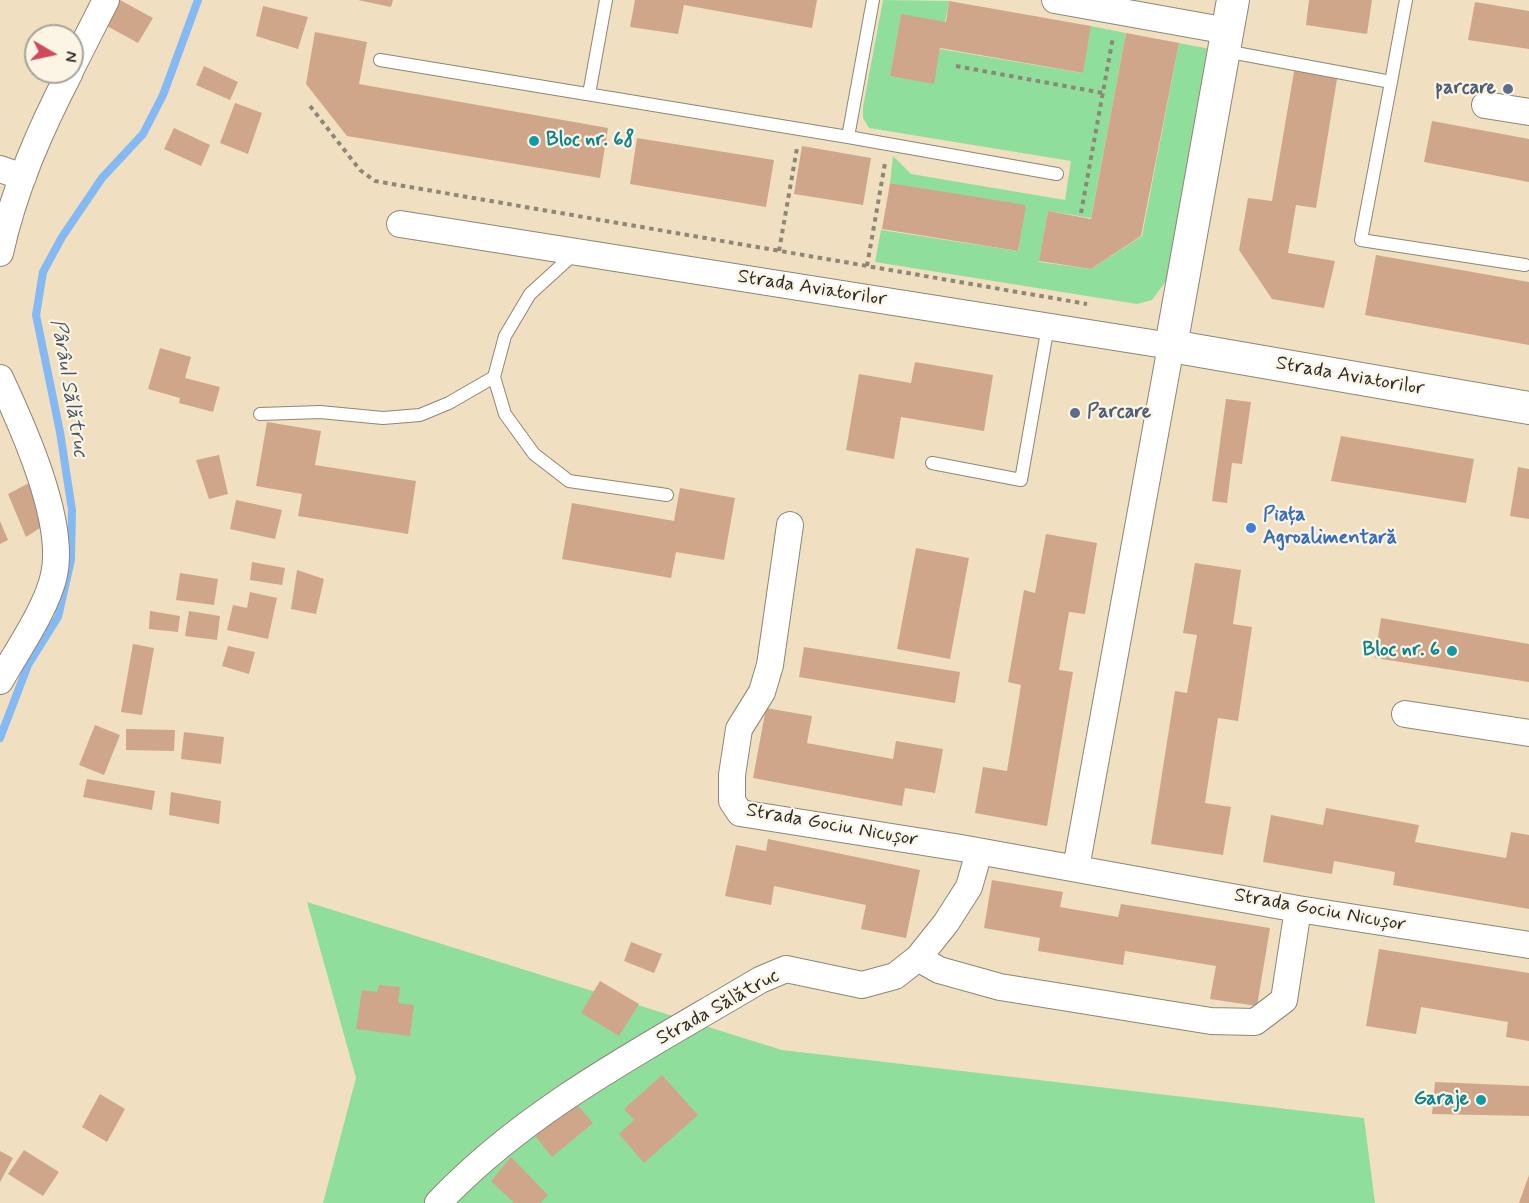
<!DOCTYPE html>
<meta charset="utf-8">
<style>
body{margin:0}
#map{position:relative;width:1529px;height:1203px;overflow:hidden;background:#f0e0c1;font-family:Mynerve,sans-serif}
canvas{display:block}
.north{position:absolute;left:24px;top:24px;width:60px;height:60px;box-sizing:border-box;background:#fcf5e5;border:2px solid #a8a49b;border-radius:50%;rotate:99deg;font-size:16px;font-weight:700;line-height:24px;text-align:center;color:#2b2b2b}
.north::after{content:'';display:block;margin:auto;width:21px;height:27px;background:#d1495b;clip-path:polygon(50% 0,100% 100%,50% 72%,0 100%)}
</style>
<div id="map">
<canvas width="1529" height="1203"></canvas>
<div class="north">N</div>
</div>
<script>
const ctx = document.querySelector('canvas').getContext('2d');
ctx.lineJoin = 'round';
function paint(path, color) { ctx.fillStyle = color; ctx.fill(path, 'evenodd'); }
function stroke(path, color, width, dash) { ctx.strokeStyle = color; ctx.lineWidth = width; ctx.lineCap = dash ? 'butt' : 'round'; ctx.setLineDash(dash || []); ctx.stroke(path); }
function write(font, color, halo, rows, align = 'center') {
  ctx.font = font + ' Mynerve,sans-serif'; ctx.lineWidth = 4.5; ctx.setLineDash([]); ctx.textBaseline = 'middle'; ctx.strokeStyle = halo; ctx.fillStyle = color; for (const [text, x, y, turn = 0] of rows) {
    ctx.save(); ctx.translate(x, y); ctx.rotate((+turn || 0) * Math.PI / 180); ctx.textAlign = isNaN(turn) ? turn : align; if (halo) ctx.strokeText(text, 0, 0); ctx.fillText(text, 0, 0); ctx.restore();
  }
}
const green = new Path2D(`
 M883,0L949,1L945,22L901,15L890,76L933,83L940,49L1082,73L1091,26L1126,33L1091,218L1048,211L1039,262L1091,269L1142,236L1179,43L1210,49L1172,273L1152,300L1137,304L875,262L881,230L1018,251L1024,206L890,183L893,156L911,174L1065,200L1071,161L869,128L863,118V107Z
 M307,902L782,1050L1364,1118L1375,1203H323L356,1078Z`);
const stream = new Path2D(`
 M0,738L28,665L58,617L71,560L72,510L60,432L36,315L43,272L62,237L102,178L143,134L163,95L198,0`);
const building = new Path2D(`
 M120,0L153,18L138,43L107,26Z
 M358,0H393L391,7Z
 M635,0H817L812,28L684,5L678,34L630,27Z
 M1309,0H1372L1367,34L1306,25Z
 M949,1L1091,26L1083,73L940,48L934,84L890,76L901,14L946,22Z
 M1475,2L1529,11V49L1468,40Z
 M263,6L308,17L298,49L256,36Z
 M315,32L367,42L359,84L608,128L600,178L347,136L306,84Z
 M1126,33L1179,43L1141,236L1091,269L1039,261L1048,211L1091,219Z
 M204,66L238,82L230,100L196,85Z
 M1295,66L1338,73L1316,208L1296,205L1288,253L1335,261L1324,308L1272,299L1239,250L1248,198L1272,201Z
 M235,103L262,113L248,154L220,143Z
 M1432,121L1529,139V182L1424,162Z
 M174,128L210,145L201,166L164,149Z
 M637,138L774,160L766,207L630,184Z
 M802,146L871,158L863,205L794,194Z
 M890,183L1026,205L1018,251L882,229Z
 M1376,255L1529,282V345L1365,315Z
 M160,348L191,357L185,378L220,387L213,412L179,403L180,398L148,389Z
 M915,362L993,375L984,431L901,417L894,459L846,450L859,374L911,383Z
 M1226,399L1251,402L1242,464L1232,463L1227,503L1212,501Z
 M267,422L321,431L315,465L416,481L408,534L298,516L302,494L256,486Z
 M1341,436L1474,459L1466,503L1331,481Z
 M219,455L228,494L209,499L196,460Z
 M1518,467L1529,469V519L1510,516Z
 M29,483L43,526L26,537L8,494Z
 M680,488L735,498L724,560L676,552L671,578L562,559L572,503L674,521Z
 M236,500L282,510L275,539L230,529Z
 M0,521L8,540L0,544Z
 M1046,534L1097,543L1085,614L1069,612L1059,670L1073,672L1047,826L975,813L983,767L1007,771L1021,685L1008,682L1024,590L1035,593Z
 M916,548L969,558L950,659L897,649Z
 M252,562L285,568L282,585L250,580Z
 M1195,563L1241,570L1233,624L1252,627L1238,721L1218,718L1205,803L1231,807L1223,855L1151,844L1175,691L1187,693L1197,635L1183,633Z
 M297,570L324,579L316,614L291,609Z
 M180,573L218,579L214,605L176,600Z
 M250,592L277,598L268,639L227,630L233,605L247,608Z
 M150,611L180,616L178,632L149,629Z
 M189,611L220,616L217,640L185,636Z
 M1381,618L1529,644V682L1375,658Z
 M133,644L154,648L142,715L121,712Z
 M228,646L255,652L249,674L222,666Z
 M804,647L960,672L955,703L799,677Z
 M766,708L812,716L807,743L893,759L896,741L943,749L935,793L905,788L902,806L753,778Z
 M95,725L120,735L104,775L79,765Z
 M126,729L175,730L174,751L126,750Z
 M184,732L224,737L221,764L181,759Z
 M87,779L155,791L152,810L83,797Z
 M171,792L221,801L219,824L169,815Z
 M1326,808L1419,825L1415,842L1506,858L1511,832L1529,835V909L1393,885L1395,872L1334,861L1332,874L1263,862L1271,815L1323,825Z
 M768,839L920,870L906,938L861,929L866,905L774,886L771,905L725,896L736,845L766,851Z
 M992,880L1063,892L1060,907L1118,917L1121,904L1270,928L1257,1006L1210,999L1216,966L1125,951L1123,965L1038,951L1040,938L984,928Z
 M631,942L662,954L654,973L624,961Z
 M1379,949L1529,973V1041L1506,1037L1508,1022L1421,1007L1416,1034L1366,1026Z
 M600,981L639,1004L619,1036L581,1013Z
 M379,985L400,987L398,1003L414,1005L410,1036L356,1029L362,990L377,992Z
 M662,1075L698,1115L644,1163L619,1134L634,1120L624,1109Z
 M1435,1082L1529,1086V1116L1432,1114Z
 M100,1094L125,1109L107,1142L82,1127Z
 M575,1102L593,1123L552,1157L535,1136Z
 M24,1150L59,1172L43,1196L8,1174Z
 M0,1151L13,1158L0,1182Z
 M511,1157L548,1195L540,1203H514L491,1181Z
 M1529,1175V1203H1519Z`);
const path = new Path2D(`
 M956,66L1103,93
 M310,106L360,170L375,181L1087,304
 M1081,213L1113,37
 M779,251L797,148
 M867,266L885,163`);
const service = new Path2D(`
 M873,0L848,137L1057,174
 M1225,51L1391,82L1361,240L1525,265
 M380,60L848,137
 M1391,82L1406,0
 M589,94L606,0
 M575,253L530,294L505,336L494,377L505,414L534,454L569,481L667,495
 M260,414L320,412L383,418L420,415L449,403L494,377
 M932,463L1021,480L1048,326`);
const minor = new Path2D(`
 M1055,0L1228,31
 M72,67L106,0
 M1485,105L1529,112
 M0,169L23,177
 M400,224L1171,346L1076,868
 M0,253C14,189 40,130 70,72
 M0,378C23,427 66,522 54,575C47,608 17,651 0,681
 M790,525L770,665L762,692L739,729L732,775V801L740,813L961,848L1298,909L1529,945
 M1405,714L1529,733
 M918,958L939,970L1000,987L1211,1021L1255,1022L1284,1000L1298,909
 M438,1203C529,1107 648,1047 760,980L786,969L862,985L895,976L918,958L946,923L969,887L979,852`);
const tertiary = new Path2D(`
 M1233,0L1171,346L1529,408`);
const markers = [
 [1508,89,6,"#5c6f8a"],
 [534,141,6,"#0f9aa8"],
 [1075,413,6,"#5c6f8a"],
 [1251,528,6,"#3f7fe0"],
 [1452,651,6,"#0f9aa8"],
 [1481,1100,6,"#0f9aa8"]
];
const serviceNames = [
 ["parcare",1496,89],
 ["Parcare",1087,413,"left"]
];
const cultureNames = [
 ["Bloc nr. 68",546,141,"left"],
 ["Bloc nr. 6",1440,651],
 ["Garaje",1469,1100]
];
const streetNames = [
 ["Strada Aviatorilor",812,289,9],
 ["Strada Aviatorilor",1350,377,10],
 ["Strada Gociu Nicușor",832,826,10],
 ["Strada Gociu Nicușor",1320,911,10],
 ["Strada Sălătruc",718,1008,-29]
];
const shopNames = [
 ["Piața",1263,516],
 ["Agroalimentară",1263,539]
];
const waterNames = [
 ["Pârâul Sălătruc",68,388,80]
];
paint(green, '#90de9c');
stroke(stream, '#84b9f3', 8);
paint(building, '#d0a68a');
stroke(service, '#8e8676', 14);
stroke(minor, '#8e8676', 28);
stroke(tertiary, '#8e8676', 34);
stroke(path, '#8e8676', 4, [4.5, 4.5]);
stroke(service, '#fff', 12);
stroke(minor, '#fff', 26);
stroke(tertiary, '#fff', 32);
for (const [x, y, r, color] of markers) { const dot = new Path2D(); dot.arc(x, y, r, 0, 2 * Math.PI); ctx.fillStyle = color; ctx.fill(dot); stroke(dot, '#fcf5e5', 2); }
write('bold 20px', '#4e5e75', '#fcf5e5', serviceNames, 'right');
write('bold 20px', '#0d838f', '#fcf5e5', cultureNames, 'right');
write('20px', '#2b2b2b', '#fcf5e5', streetNames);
write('bold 20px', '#366cbe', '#fcf5e5', shopNames, 'left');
write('italic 21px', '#465667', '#fcf5e5', waterNames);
</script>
